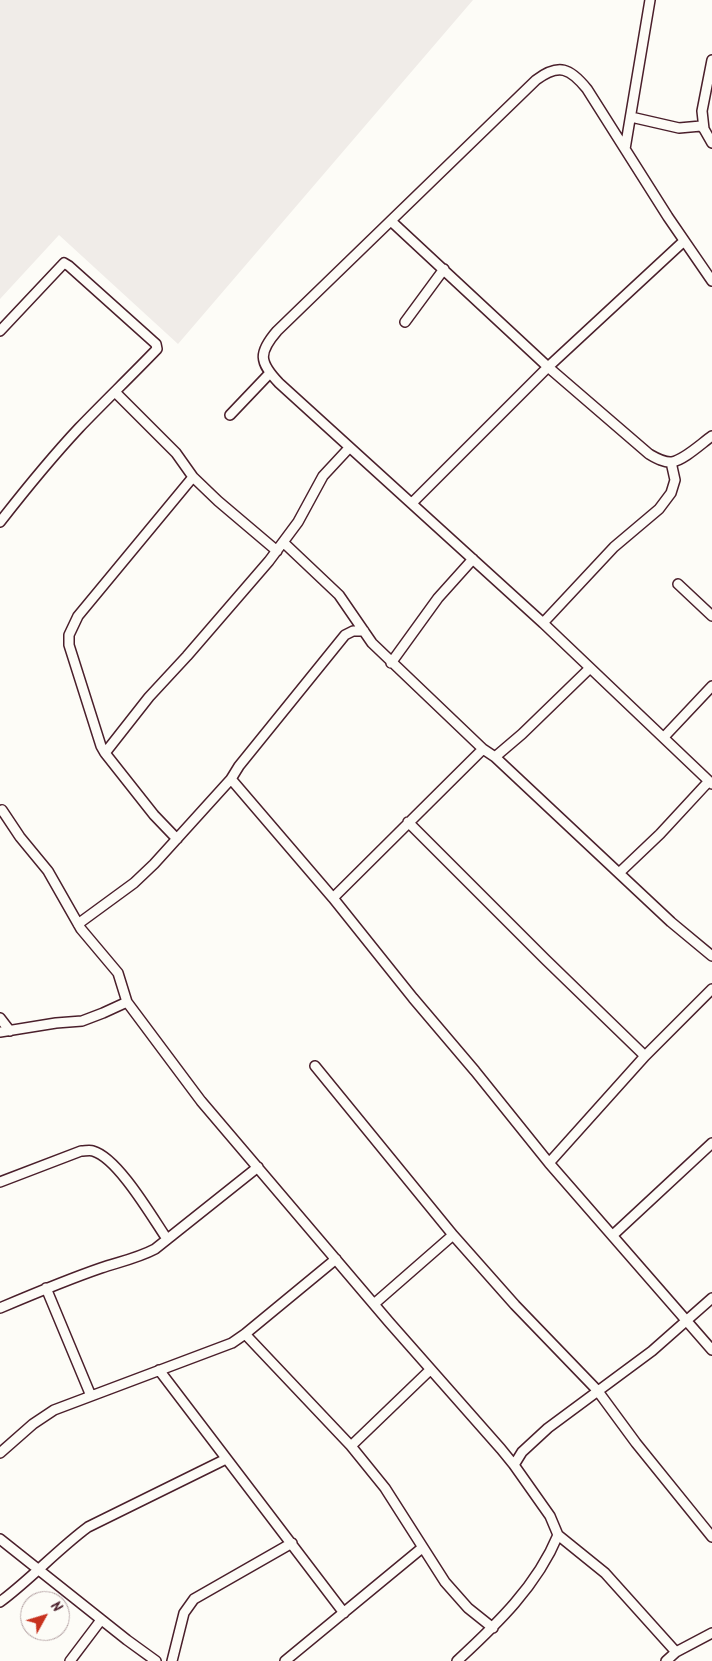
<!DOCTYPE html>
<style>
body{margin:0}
#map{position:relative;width:712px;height:1661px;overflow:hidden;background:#fdfcf7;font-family:Kalam,sans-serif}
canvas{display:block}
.north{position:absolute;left:20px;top:1591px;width:50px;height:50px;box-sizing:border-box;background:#fdfcf7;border:1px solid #b5a4a5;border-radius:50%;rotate:51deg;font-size:14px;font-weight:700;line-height:20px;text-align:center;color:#4a1f2b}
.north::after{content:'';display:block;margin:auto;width:18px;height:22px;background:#c8321e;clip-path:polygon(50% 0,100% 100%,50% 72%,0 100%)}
</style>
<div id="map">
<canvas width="712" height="1661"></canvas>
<div class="north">N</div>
</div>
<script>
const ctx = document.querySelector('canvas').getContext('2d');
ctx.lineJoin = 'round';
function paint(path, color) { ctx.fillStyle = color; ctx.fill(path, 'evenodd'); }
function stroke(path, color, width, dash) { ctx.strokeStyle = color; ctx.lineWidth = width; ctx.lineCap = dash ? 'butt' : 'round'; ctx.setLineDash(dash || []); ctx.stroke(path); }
const built = new Path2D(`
 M0,0H473L178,344L59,235L0,299Z`);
const minor = new Path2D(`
 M712,60L702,111L704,129L712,143
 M631,117L679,128L701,126L704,129
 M625,149L650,0
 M391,221L548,367L649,454C656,458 664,463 672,462C684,460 702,443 712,436
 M712,281L668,217L587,89C570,68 559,63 536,80L277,331C258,353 259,362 279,383L543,623L712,784
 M405,322L444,269
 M0,331L64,263L69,266L156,344L157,349C131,376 104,402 79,428C51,458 25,490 0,522
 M116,393L176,453L193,477L218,501L277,551
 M230,415L270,373
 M412,503L548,367L684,241
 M283,542L339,595L372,643L483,749L495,757L671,922L712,956
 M678,584L712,616
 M543,623L614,547L659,509L671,493L675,480L671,462
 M391,663L438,598L473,559
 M664,737L712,686
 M105,753L101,746L69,645V635L78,616L193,477
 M495,757L522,734L590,668
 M231,779L333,898L413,998L475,1071L549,1163L712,1350
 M0,811L2,810L20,837L48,871L81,929L118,973L127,1002L201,1101L389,1322L501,1449L514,1465L550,1516L558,1535C537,1586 497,1624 457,1661
 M408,822L545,959L645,1056
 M177,839L154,815L105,753L149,697L187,656L269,561L298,522L323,476L349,448
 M619,873L660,834L709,781
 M333,898L483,749
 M78,924L134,883L154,864L231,779L239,766L345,635L353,631H364
 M0,1018L10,1031
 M0,1032L56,1023L82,1021L103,1013L127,1002
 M315,1066L453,1235L515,1305L597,1390L636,1443L712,1537
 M549,1163L645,1056L712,989
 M0,1182L81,1151C85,1151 90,1150 93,1151C118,1158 152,1217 167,1239
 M613,1235L712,1143
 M46,1288L91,1396
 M374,1304L453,1235
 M0,1308C33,1294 66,1280 101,1268C119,1262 138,1258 155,1249L258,1167
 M245,1334L351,1446L385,1488L445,1582L468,1608L493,1628
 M159,1370L344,1613
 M351,1446L430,1370
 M0,1453L33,1424L54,1410L232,1343L245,1334L336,1259
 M514,1465L522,1452L548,1428L652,1351L712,1298
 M558,1535L605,1573L676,1652
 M0,1539L127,1640L156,1661
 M0,1602C31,1579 57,1550 88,1527L226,1459
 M70,1661L101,1620
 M172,1661L184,1613L194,1599L292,1543
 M285,1661L422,1548
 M666,1661L676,1652L712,1633`);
paint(built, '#f0ece8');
stroke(minor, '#4a1f2b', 12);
stroke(minor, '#fdfcf7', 9);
</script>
